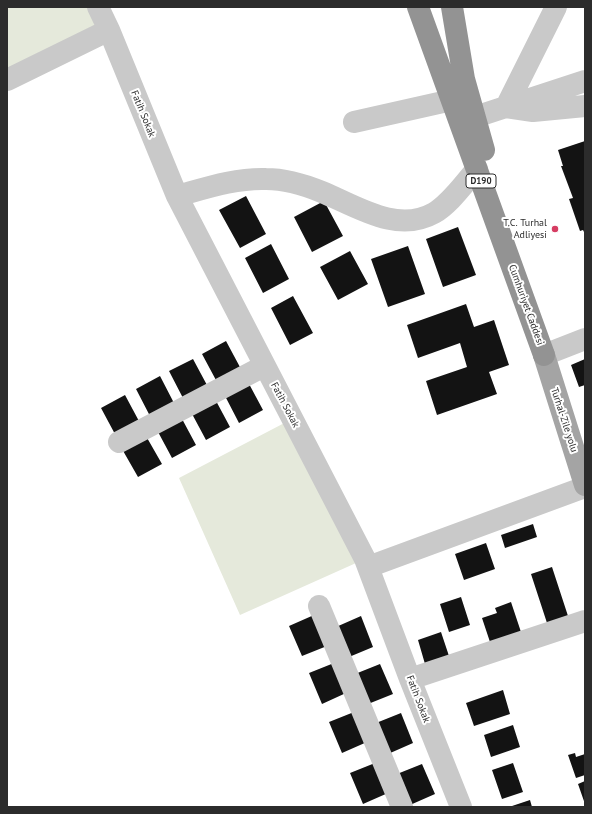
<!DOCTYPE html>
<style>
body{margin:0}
#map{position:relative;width:592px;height:814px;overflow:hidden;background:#fff;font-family:"PT Sans",sans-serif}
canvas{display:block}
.frame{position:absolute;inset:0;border:8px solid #2c2c2c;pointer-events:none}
</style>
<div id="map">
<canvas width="592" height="814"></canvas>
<div class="frame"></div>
</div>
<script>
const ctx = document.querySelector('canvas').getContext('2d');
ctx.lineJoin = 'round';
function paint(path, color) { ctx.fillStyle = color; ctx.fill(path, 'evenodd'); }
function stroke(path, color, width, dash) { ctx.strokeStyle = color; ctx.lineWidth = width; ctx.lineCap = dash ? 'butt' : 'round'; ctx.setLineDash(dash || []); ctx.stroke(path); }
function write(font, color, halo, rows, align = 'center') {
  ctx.font = font + ' "PT Sans",sans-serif'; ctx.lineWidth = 4; ctx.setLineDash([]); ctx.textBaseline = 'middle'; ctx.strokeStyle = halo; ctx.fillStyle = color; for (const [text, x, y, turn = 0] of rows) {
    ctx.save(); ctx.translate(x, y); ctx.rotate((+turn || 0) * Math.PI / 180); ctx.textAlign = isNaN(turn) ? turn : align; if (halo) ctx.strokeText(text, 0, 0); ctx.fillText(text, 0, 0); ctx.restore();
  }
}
const green = new Path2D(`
 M7,7H98L109,30L7,80Z
 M292,419L365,559L240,615L179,478Z`);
const building = new Path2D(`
 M585,141V234L583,230L580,231L569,199L573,198L561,166H563L558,150Z
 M246,196L266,234L240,248L219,210Z
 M324,201L343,236L312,252L294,217Z
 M458,227L476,275L443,287L426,239Z
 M271,244L289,279L263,293L245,258Z
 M408,246L425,294L388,307L371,259Z
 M350,251L368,284L338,300L320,267Z
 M293,296L313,333L290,345L271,308Z
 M466,304L474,327L494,320L509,365L489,372L497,394L437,415L426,381L467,367L460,343L418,358L407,325Z
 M226,341L241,369L217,382L202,354Z
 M193,359L208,387L184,400L169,371Z
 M585,359V385L579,387L571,365Z
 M160,376L175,405L151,418L136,389Z
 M248,382L263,410L239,423L224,394Z
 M125,395L140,423L116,436L101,408Z
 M215,399L230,427L206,440L191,412Z
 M181,417L196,445L172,458L157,430Z
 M146,436L162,464L138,477L122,449Z
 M533,524L537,537L505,548L501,535Z
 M486,543L495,569L464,580L455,554Z
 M552,567L568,616L547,623L531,574Z
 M461,597L470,625L449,632L440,604Z
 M511,602L521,632L490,642L482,618L497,613L495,608Z
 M314,615L327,646L302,656L289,626Z
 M361,616L373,647L349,657L336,627Z
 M441,632L449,656L425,664L418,640Z
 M334,663L346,693L322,704L309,673Z
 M380,664L393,694L368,704L355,674Z
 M503,690L510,714L474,726L466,703Z
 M354,712L367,742L342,753L329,722Z
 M401,713L413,743L388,754L376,723Z
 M513,725L520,747L491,757L484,735Z
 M575,753L576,757L585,754V775L576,778L568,755Z
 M375,763L388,793L363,804L350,773Z
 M513,763L523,792L502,799L492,770Z
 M422,764L435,794L410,805L397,774Z
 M585,781V804L578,784Z
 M530,800L532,807H509Z`);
const minor = new Path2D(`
 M98,7L109,30L177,196L365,559L410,679L461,807
 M556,7L506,107L533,111L585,106
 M7,80L109,30
 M475,117L585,81
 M354,122L452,100
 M177,196C206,188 235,178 266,179C284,179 305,185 322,192C356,206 397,234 434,213C451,203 464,183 477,169
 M544,355L585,339
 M119,442L264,366
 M368,567L585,487
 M319,606L402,807
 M410,679L585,621`);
const major = new Path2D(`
 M544,355L585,485`);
const highway = new Path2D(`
 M418,7L544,355
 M452,7L464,79L484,150`);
const markers = [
 [555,229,4,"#d63c62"]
];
const shields = [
 [481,181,30]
];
const shieldNames = [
 ["D190",481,181]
];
const streetNames = [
 ["Fatih Sokak",143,114,68],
 ["Cumhuriyet Caddesi",526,305,70],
 ["Fatih Sokak",285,405,62],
 ["Turhal-Zile yolu",564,420,72],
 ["Fatih Sokak",418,699,69]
];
const poiNames = [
 ["T.C. Turhal",547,223],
 ["Adliyesi",547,235]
];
paint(green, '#e5e9db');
paint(building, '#131313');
stroke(minor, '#c9c9c9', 22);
stroke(major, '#a4a4a4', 22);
stroke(highway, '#939393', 22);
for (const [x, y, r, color] of markers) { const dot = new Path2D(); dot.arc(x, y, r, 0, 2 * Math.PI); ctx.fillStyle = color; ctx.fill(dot); stroke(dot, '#fff', 1.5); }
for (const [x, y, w] of shields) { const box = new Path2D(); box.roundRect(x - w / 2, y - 7, w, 14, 3); ctx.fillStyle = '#fff'; ctx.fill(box); stroke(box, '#2c2c2c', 1); }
write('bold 9px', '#2c2c2c', null, shieldNames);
write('10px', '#2c2c2c', '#fff', streetNames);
write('10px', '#2c2c2c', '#fff', poiNames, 'right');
</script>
